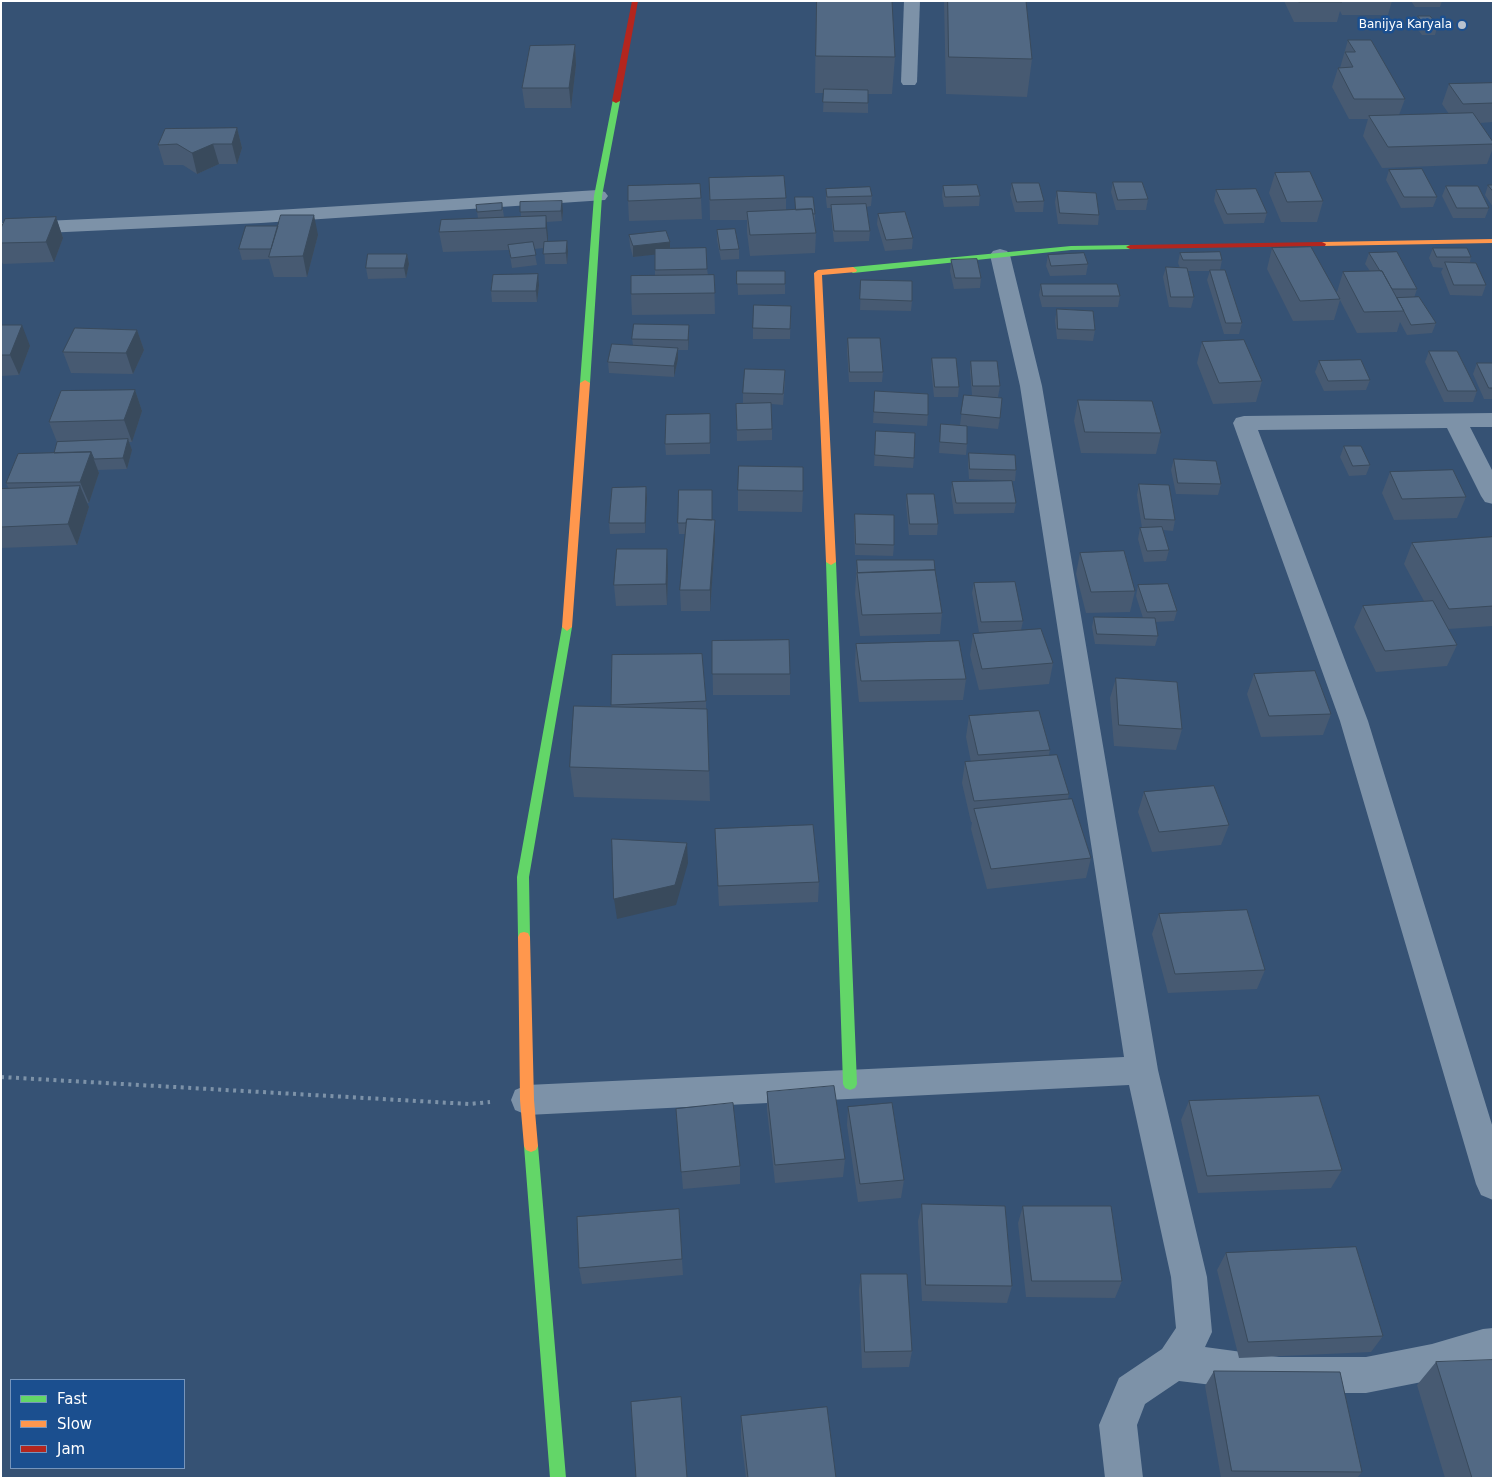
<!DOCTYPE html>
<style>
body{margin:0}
#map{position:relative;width:1494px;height:1479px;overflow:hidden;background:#365274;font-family:"DejaVu Sans",sans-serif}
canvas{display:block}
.frame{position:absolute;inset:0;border:2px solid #fff;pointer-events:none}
.legend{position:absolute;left:10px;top:1379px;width:175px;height:90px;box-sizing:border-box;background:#1b4f8f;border:1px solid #7695bc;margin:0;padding:6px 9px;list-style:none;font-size:15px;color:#fff}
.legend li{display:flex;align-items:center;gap:10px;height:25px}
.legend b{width:25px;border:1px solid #7695bc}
</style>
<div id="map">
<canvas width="1494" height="1479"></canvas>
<div class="frame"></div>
<ul class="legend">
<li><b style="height:6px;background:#63d668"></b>Fast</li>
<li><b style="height:6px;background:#ff974d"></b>Slow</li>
<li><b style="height:6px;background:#b3261e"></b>Jam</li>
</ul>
</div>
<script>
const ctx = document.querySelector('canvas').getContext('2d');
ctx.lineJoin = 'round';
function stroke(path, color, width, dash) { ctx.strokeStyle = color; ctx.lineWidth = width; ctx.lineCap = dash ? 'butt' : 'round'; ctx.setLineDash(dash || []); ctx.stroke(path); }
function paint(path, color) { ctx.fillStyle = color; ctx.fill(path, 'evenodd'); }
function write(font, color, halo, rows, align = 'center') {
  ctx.font = font + ' "DejaVu Sans",sans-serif'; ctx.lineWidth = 5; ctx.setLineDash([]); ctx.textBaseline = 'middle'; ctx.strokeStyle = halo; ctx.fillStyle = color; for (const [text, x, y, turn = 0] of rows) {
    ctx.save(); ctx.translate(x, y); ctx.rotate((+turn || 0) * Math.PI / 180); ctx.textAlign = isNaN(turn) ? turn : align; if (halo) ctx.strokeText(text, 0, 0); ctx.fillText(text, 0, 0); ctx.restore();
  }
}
const path = new Path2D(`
 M1,1077L469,1104L490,1102`);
const lane = new Path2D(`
 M904,1H920L917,82L915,85H903L901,82Z`);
const street = new Path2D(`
 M598,190L605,192L608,196L605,200L261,223L1,235V223L261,211Z
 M1000,249L1007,251L1010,255L1042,386L1158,1070L1207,1277L1212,1332L1205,1347L1279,1357H1366L1432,1344L1483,1329L1493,1328V1364L1483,1365L1432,1380L1366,1393H1279L1179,1381L1145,1404L1137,1425L1143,1478H1105L1099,1425L1119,1378L1162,1349L1176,1328L1171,1277L1129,1085L527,1115L515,1110L511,1100L515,1090L527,1085L1124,1057L1020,386L990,255L993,251Z
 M1493,413V427H1470L1493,472V504L1485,502L1481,496L1447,428L1258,430L1368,721L1493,1128V1200L1481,1195L1476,1184L1340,721L1233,423L1236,418L1244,416Z`);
const fast = new Path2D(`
 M613,99L620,101L602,196L590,383L585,386L580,383L594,196Z
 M1130,245L1134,247L1133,249L1071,250L853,273L849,270L853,267L1071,246Z
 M831,559L836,562L857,1084L855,1088L850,1090L845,1088L843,1084L826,562Z
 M567,623L572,627L529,877L530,937L528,941L524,942L520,941L518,937L517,877L562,627Z
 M531,1140L536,1142L538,1146L566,1478H550L524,1146L526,1142Z`);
const slow = new Path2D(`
 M1493,239V243L1322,246L1318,244L1322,242Z
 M853,267L857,270L856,272L822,275L836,562L831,565L826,562L814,273L818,270Z
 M585,380L590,383L572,627L567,631L562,627L580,383Z
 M524,932L528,933L530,937L534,1100L538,1146L536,1150L531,1152L526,1150L524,1146L520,1100L518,937L520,933Z`);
const jam = new Path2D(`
 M632,1H638L620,101L616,103L612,101Z
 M1322,242L1326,244L1325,246L1130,249L1126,247L1130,245Z`);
const wall = new Path2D(`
 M816,1H892L895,57L892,94H868V113L823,112L824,93H815Z
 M944,1H1026L1032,59L1027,97L946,94Z
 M1284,1H1392L1388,15H1342L1340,11L1337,22H1294Z
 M1411,1H1442L1440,7H1415Z
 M1418,16L1438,25L1435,35H1422L1415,26Z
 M1348,40L1405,99L1399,115L1449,114L1442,104L1449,84L1493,83V122L1480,123L1493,142V148L1487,164L1382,168L1363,136L1368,119H1349L1332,87L1338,68H1340Z
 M575,45L576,65L571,108H525L522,88Z
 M237,128L242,148L237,164H219L197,174L183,165H164L158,145Z
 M1389,170L1437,197L1433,207L1401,208L1386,180Z
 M1275,173L1323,201L1317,222H1281L1269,193Z
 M709,178L786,198V210H795V197L815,214V224L816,233L815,253L750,256L747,232V220H710Z
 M1113,182L1148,199L1146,210H1116L1111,192Z
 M1012,183L1044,201L1043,212H1015L1010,194Z
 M1488,185H1493V207L1485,195Z
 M943,186L980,196L979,206L944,207L942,196Z
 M1446,186L1489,208L1485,218H1453L1442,196Z
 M826,189L872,196L871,206L866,207L870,231L869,241L834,242L831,215V208H827L826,199Z
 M1216,190L1267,213L1264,223L1224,224L1214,201Z
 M1057,191L1099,215L1098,225L1058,224L1055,202Z
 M701,198L702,219L629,221L628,201Z
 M520,202L563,211L562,221L546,222L548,241H567L568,251L567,264H545L544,248L534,249L537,265L512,268L509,250L443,252L439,232L478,218L476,205L502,203L504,217H521Z
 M878,214L913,238L912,249L885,251L877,224Z
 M56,217L63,238L54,262L3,264L1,261V228Z
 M717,230L739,249V259L721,260L717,240Z
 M318,235L307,277H274L269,259L242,260L239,249Z
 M629,235L670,242V249L707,269L708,275H714L715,314L632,315L631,294L655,276V254L633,257L630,246Z
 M1272,248L1337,292L1343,272L1370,271L1365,264L1369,253L1417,289L1414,298L1436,323L1432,333L1407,335L1400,322L1397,332L1357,333L1340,300L1334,320L1293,321L1267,269Z
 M1433,248L1471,257L1470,262L1486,285L1482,296L1450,295L1441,272L1443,268L1433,267L1429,258Z
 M1180,253L1222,260L1220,270L1242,323L1239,334H1224L1207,280L1210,271H1188L1194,297L1191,308L1169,307L1163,277L1166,267L1180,268L1178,263Z
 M407,254L409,264L406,278L368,279L366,268Z
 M1048,255L1088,264L1086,275L1050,276L1046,266Z
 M951,260L981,278L980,288L954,289L950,271Z
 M737,271L785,284V294L738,295Z
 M861,280L912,301L911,311L860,310Z
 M1041,284L1120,296L1118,307H1042L1039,295Z
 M539,285L537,302H492L491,291Z
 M791,306L790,339H753V328Z
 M1057,309L1095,330L1093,341L1057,339L1055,320Z
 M1,325L30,346L19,375L1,376Z
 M137,330L144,350L133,374L71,373L63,352Z
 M689,335L688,350H678V359L674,377L609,373L608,362L633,345L632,339Z
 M848,338L883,372L882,382H849L847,349Z
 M1202,342L1262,381L1256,402L1213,404L1197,363Z
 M1429,351L1477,391L1473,402H1444L1425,362Z
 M932,358L959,387L958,397H934L931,368Z
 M971,361L1000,386L998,397H992L1000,418L998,429L967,426V444L966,455L939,453L941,424L960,425L964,395H972L970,371Z
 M1319,361L1370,380L1366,390L1324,391L1315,372Z
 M1477,363H1493V399H1484L1473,374Z
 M785,381L783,405L771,404L772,429V440L737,441L736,404H743V393Z
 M135,390L142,411L132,442H129L132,450L127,469L98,470L99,473L89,503H87L89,507L77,545L1,548V489H9L6,483L54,453L57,442L49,422Z
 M875,391L928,415L927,426L873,423Z
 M1078,400L1161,433L1156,454L1081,453L1074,421Z
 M710,414V454L666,455L665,444Z
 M876,431L914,458L913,468L874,466Z
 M1344,446L1370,465L1366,475L1349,476L1340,457Z
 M969,453L1016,470L1015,481L969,479L968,464Z
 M1174,459L1221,484L1218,495L1176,494L1171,470Z
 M1390,472L1466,497L1457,518L1394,520L1382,493Z
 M952,482L1016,503L1014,513L954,514L951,493Z
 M1139,484L1175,520L1173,531L1163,530L1169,550L1166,561L1144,562L1138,539L1140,528H1142L1137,495Z
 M646,487L647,498L645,533L610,534L609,523Z
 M738,490L803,491L802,512L738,511Z
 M907,494L938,524L937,535H909L906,504Z
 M855,514L894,545L893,556L855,555L854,524Z
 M715,520V541L710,611H681L680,590L685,534H679L678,523Z
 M1493,537V626L1448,629L1457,645L1447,666L1376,672L1354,627L1363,606L1424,601L1404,564L1412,543Z
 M1080,553L1135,591L1130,612L1086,613L1076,574Z
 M857,560L935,570L942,613L940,634L860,636L855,594Z
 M668,570L667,605L616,606L614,585Z
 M974,583L1023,621L1021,630L1053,663L1049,684L979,690L970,655L973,634L1000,632H979L972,593Z
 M1138,585L1177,611L1174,621L1155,622L1158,636L1155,646L1095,644L1092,627L1094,617L1143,618L1136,596Z
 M712,641L790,674V695H713Z
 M856,644L966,679L963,700L859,702L855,664Z
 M612,655L706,701V709H707L710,801L574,797L570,767L611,707Z
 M1254,674L1331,714L1323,735L1261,737L1247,694Z
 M1116,678L1182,729L1176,750L1114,746L1110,698Z
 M969,716L1050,750L1049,755L1069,794L1068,799L1091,858L1086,878L987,889L971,829L972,822H971L962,783L965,762H971L966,737Z
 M1144,792L1229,825L1221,845L1152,852L1138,812Z
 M715,829L819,882L818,902L719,906Z
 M1159,914L1265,970L1257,989L1168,993L1152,934Z
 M767,1092L845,1159L843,1177L775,1183L767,1110Z
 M1189,1101L1342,1170L1331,1188L1198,1193L1181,1120Z
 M848,1107L904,1180L901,1198L858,1202L847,1125Z
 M676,1109L740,1166V1184L683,1189Z
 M922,1204L1012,1286L1007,1303L922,1301L918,1221Z
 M1023,1206L1122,1281L1115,1298L1026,1297L1018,1223Z
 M680,1226L683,1275L582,1284L579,1268Z
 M1226,1253L1383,1336L1371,1352L1239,1358L1217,1270Z
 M861,1274L912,1351L909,1367L862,1368L859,1290Z
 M1436,1362L1493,1478H1445L1417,1385Z
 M1214,1371L1362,1472L1357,1478H1221L1205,1386Z
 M741,1416L836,1478H746L741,1437Z`);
const shadedWall = new Path2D(`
 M575,45L576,65L571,108L569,88Z
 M237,128L242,148L237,164L232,144Z
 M213,144L219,164L197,174L192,153Z
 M562,201L563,211L562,221L561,211Z
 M314,215L318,235L307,277L303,256Z
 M546,216L548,236V248L546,228Z
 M56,217L63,238L54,262L46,242Z
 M567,241L568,251L567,264L566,253Z
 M670,242V253L633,257V246Z
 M407,254L409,264L406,278L404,268Z
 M538,274L539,285L537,302L536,291Z
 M22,325L30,346L19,375L10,355Z
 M689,325V335L688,350V340Z
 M137,330L144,350L133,374L126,353Z
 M678,348V359L674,377V366Z
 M135,390L142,411L132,442L124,420Z
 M128,439L132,450L127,469L123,458Z
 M91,452L99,473L89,503L80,482Z
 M80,486L89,507L77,545L68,524Z
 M646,487L647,498L645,533V523Z
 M715,520V541L710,611V590Z
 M667,549L668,570L667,605L666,584Z
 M687,843L688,863L676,905L617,919L614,899Z`);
const building = new Path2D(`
 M817,1H892L895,57L816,56Z
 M948,1H1026L1032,59L949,57Z
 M1298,1H1341L1342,2H1299Z
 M1418,16H1430L1438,25H1425Z
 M1348,40H1371L1405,99H1354L1338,68L1353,67L1345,52H1355Z
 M575,45L569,88H522L530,46Z
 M1493,83V103L1463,104L1449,84Z
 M824,89L868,90V103L823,102Z
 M1473,113L1493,142V144L1388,147L1369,116Z
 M237,128L232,144H213L192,153L177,144L158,145L165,129Z
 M1422,169L1437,197H1404L1389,170Z
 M1310,172L1323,201L1287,202L1275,173Z
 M784,176L786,198L710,200L709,178Z
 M1113,182H1142L1148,199L1118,200Z
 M1012,183H1039L1044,201L1017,202Z
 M700,184L701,198L628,201V186Z
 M977,185L980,196L945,197L943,186Z
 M1488,185H1493V191Z
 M1446,186H1478L1489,208H1457Z
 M870,187L872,196L827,197L826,189Z
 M1256,189L1267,213L1227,214L1216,190Z
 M1057,191L1096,193L1099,215L1060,213Z
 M795,197H813L815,214H813L812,209L796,210Z
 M562,201L561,211L520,212V202Z
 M502,203V210L477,212L476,205Z
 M866,204L870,231H834L831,205Z
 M812,209L816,233L750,235L747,212Z
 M905,212L913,238L886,240L878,214Z
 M281,215H314L303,256L269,257Z
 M546,216V228L439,232L441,220Z
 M56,217L46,242L1,243V228L5,219Z
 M246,226H278L271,249H239Z
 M735,229L739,249L720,250L717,230Z
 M666,231L670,242L633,246L629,235Z
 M567,241L566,253L543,254L544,242Z
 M533,242L536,255L511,258L508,245Z
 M1311,247L1340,299L1300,301L1272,248Z
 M706,248L707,269L655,270V249Z
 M1433,248H1467L1471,257H1437Z
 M1220,252L1222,260H1183L1180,253Z
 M1397,252L1417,289H1392L1382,271H1380L1369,253Z
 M1084,253L1088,264L1051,266L1048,255Z
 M368,254H407L404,268H366Z
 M977,259L981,278H955L951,260Z
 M1445,262L1476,263L1486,285H1454Z
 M1166,267L1187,268L1194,297H1171Z
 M1210,270H1225L1242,323H1226Z
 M737,271H785V284H737Z
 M1382,271L1404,311L1364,312L1343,272Z
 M538,274L536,291H491L493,275Z
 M714,275L715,293L631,294V276Z
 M861,280L912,281V301L860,299Z
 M1041,284H1117L1120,296H1043Z
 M1419,297L1436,323L1411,325L1397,298Z
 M754,305L791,306L790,329L753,328Z
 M1057,309L1093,311L1095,330L1058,329Z
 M634,324L689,325L688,340L632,339Z
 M1,325H22L10,355H1Z
 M75,328L137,330L126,353L63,352Z
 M848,338H880L883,372H850Z
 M1244,340L1262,381L1219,383L1202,342Z
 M612,344L678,348L674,366L608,362Z
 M1429,351H1457L1477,391H1448Z
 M932,358H956L959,387H935Z
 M1361,360L1370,380L1328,381L1319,361Z
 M971,361H997L1000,386H973Z
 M1477,363H1493V388H1489Z
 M745,369L785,370L783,394L743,393Z
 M135,390L124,420L49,422L61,391Z
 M875,391L928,394V415L874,412Z
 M964,395L1002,398L1000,418L961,414Z
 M1078,400L1152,401L1161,433L1085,432Z
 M771,403L772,429L737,430L736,404Z
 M710,414V443L665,444L666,415Z
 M941,424L967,426V444L940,442Z
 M876,431L915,433L914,458L875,455Z
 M128,439L123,458L94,459L91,452L54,453L57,442Z
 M1344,446H1361L1370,465L1353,466Z
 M91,452L80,482L6,483L18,454Z
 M969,453L1015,455L1016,470L970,469Z
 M1174,459L1216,461L1221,484L1178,483Z
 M739,466L803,467V491L738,490Z
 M1453,470L1466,497L1402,499L1390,472Z
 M1012,481L1016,503H956L952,482Z
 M1139,484L1169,485L1175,520L1145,519Z
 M80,486L68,524L1,527V489Z
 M646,487L645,523H609L612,488Z
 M679,490H712V520L687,519L686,523H678Z
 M907,494H934L938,524H910Z
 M855,514L894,515V545L856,544Z
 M687,519L715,520L710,590H680Z
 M1162,527L1169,550L1147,551L1140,528Z
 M1493,537V606L1449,609L1412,543Z
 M617,549H667L666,584L614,585Z
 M1124,551L1135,591L1091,592L1080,553Z
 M857,560H934L935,570L858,573Z
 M935,570L942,613L862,615L857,573Z
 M1015,582L1023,621L981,622L974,583Z
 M1168,584L1177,611L1147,612L1138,585Z
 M1433,601L1457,645L1385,651L1363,606Z
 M1094,617L1155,618L1158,636L1097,634Z
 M1041,629L1053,663L982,669L973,634Z
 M789,640L790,674H712V641Z
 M959,641L966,679L861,681L856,644Z
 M702,654L706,701L611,705L612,655Z
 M1315,671L1331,714L1269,716L1254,674Z
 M1116,678L1177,682L1182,729L1119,725Z
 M574,706L707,709L709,771L570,767Z
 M1039,711L1050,750L978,755L969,716Z
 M1057,755L1069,794L974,801L965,762Z
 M1214,786L1229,825L1159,832L1144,792Z
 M1072,799L1091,858L991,869L974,809Z
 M813,825L819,882L718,886L715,829Z
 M612,839L687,843L675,885L614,899Z
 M1247,910L1265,970L1175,974L1159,914Z
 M834,1086L845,1159L775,1165L767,1092Z
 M1319,1096L1342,1170L1207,1176L1189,1101Z
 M733,1103L740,1166L681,1172L676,1109Z
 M892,1103L904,1180L860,1184L848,1107Z
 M922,1204L1005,1206L1012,1286L926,1285Z
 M1023,1206H1111L1122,1281H1032Z
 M679,1209L682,1259L579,1268L577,1217Z
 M1356,1247L1383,1336L1248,1342L1226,1253Z
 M861,1274H907L912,1351L865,1352Z
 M1493,1360V1478H1472L1436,1362Z
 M1214,1371L1340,1372L1362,1472L1232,1471Z
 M681,1397L687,1478H636L631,1402Z
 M827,1407L836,1478H748L741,1416Z`);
const markers = [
 [1462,25,5,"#b9c2ce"]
];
const farPoinames = [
 ["Banijya Karyala",1452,25]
];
stroke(path, '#7d92a8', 4, [3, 4.5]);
paint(lane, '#7d92a8');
paint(street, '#7d92a8');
paint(fast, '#63d668');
paint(slow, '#ff974d');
paint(jam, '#b3261e');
paint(wall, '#475a72');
paint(shadedWall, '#394a5c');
paint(building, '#526984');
stroke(building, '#394a5c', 1);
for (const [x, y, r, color] of markers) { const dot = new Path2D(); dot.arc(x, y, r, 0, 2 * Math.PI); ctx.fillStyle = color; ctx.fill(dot); stroke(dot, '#1b4f8f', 2); }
write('12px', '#fff', '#1b4f8f', farPoinames, 'right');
</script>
